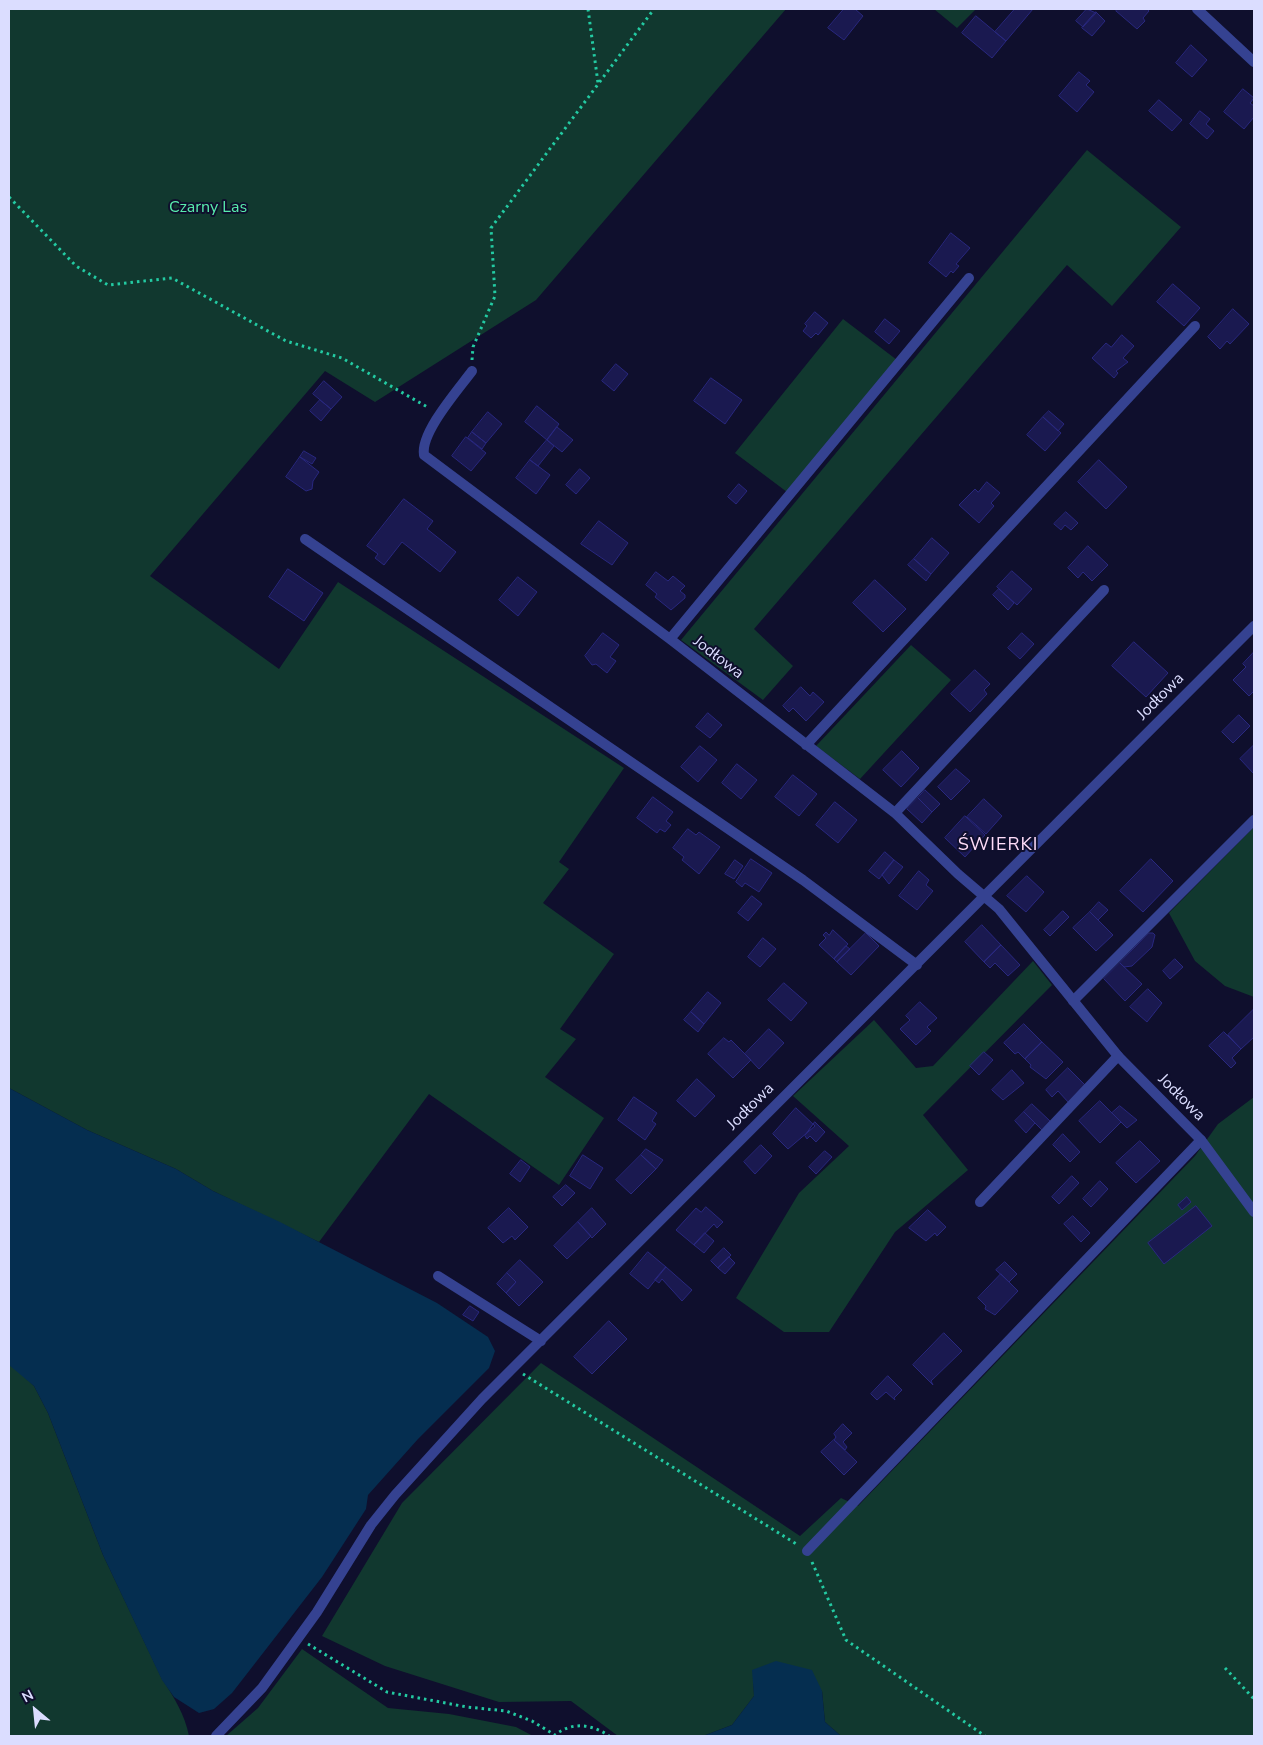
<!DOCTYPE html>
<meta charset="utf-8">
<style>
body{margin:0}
#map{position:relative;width:1263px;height:1745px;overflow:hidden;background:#0f0f2d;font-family:"Nunito Sans",sans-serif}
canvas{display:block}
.frame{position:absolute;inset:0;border:10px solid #dbddff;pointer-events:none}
.north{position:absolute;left:10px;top:1685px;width:50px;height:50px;-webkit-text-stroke:4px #0f0f2d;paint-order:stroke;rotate:332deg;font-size:14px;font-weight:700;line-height:20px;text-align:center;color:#dbddff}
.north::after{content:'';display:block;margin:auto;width:18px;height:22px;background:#dbddff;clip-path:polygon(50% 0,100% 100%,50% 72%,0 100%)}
</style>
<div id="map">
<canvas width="1263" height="1745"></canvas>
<div class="frame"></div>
<div class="north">N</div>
</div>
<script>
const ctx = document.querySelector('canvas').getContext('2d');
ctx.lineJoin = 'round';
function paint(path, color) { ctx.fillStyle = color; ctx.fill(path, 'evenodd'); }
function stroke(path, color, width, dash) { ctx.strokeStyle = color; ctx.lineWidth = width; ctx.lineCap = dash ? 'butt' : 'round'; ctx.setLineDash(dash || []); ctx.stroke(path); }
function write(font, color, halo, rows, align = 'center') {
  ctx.font = font + ' "Nunito Sans",sans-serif'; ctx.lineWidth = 4; ctx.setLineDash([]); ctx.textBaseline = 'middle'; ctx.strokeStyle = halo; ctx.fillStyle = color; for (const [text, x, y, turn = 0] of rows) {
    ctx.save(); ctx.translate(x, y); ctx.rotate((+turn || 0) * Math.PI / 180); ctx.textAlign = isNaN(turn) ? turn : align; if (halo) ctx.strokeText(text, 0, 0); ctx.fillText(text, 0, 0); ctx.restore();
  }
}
const green = new Path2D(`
 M9,9H786L536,300L375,402L325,371L150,576L279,669L338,582L624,768L559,862L569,869L543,903L614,954L560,1029L576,1039L545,1077L604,1118L559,1185L429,1094L319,1242L213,1191L176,1169L87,1130L9,1088Z
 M934,9H976L957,28Z
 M1087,150L1181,227L1112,306L1067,265L754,629L793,666L763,700L681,640Z
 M843,319L897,360L787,492L735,453Z
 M911,645L951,680L860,779L816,746Z
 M1254,827V997L1225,986L1195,961L1169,913Z
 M1033,961L1052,985L923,1115L968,1170L895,1232L829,1332H784L736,1298L799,1193L849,1146L793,1096L874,1020L916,1068L933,1066Z
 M1254,1097V1736H841L825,1722L822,1691L753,1670L754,1696L732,1725L703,1736H618L571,1701L499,1702L385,1666L322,1636L402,1503L541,1363L800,1536L841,1498L858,1506L1195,1156L1218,1124Z
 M9,1365L16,1369L34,1386L48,1413L103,1555L162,1679C174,1697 185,1715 189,1736H9Z
 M302,1649L388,1708L449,1714L516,1727L533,1736H226L258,1708Z`);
const water = new Path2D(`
 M9,1088L87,1130L176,1169L213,1191L280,1222L437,1303L488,1337L495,1351L489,1368L418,1439L368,1495L366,1509L322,1577L232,1693L214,1709L199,1713L174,1697L162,1680L103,1555L48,1413L34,1386L9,1365Z
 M776,1661L812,1670L822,1691L825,1722L841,1736H703L732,1725L754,1696L752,1670Z`);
const building = new Path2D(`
 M844,9H855L863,16L844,40L828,28Z
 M1015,9H1033L1006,41L995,32Z
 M1087,9L1096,13L1083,27L1076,21Z
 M1118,9H1147L1149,11L1143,18L1145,21L1137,29L1116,11Z
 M1096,12L1105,21L1092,36L1082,28Z
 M976,16L1006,41L992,58L962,33Z
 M1191,45L1207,60L1192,77L1176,63Z
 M1079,72L1090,81L1086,85L1094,92L1077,112L1059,96Z
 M1243,89L1254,98L1250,103L1254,106V117L1244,129L1224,112Z
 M1159,100L1182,120L1172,131L1149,111Z
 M1200,111L1210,119L1206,124L1214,131L1207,139L1190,124Z
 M951,233L970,248L956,264L959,266L953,273L951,271L946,277L929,263Z
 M1173,284L1200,308L1184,326L1157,302Z
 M1233,309L1249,324L1230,344L1227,341L1220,349L1208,337Z
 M815,312L828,323L818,335L816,333L811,338L803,331L807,326L805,324Z
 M885,319L900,331L889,344L875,332Z
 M1122,335L1134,346L1123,358L1128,362L1116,371L1118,373L1114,378L1092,358L1106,343L1111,347Z
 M616,364L628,374L614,391L602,381Z
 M711,378L742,400L725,424L694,401Z
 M324,381L342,397L331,409L313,394Z
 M320,400L331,409L321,421L310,411Z
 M537,406L559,424L547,440L525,422Z
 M1049,411L1064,424L1058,431L1043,417Z
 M488,412L502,424L486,443L472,432Z
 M1043,417L1061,433L1045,451L1027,435Z
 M557,427L573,440L562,452L547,440Z
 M472,432L486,443L482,449L468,438Z
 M466,437L486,453L471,471L452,456Z
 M547,440L554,446L538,466L530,460Z
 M304,451L316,458L312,464L300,457Z
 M300,457L319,472L313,481L312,489L306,491L286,477Z
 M530,460L550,475L536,494L516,478Z
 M1099,460L1127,487L1106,509L1078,482Z
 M580,469L590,478L576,494L566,485Z
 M987,482L1000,493L991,503L994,506L979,523L959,505L975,489L978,492Z
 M739,484L747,491L736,504L728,497Z
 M404,499L433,521L427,529L456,552L440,572L402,542L384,565L375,558L378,554L367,546Z
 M1066,512L1078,523L1071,530L1065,525L1061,530L1054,524Z
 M599,521L628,543L612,565L581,544Z
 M932,538L949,553L931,574L914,559Z
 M1088,546L1108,565L1092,581L1083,572L1078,578L1068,568Z
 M914,559L931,574L926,581L908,565Z
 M288,569L323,593L304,621L269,597Z
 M1012,571L1032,589L1017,605L997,587Z
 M656,572L668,581L673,576L685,586L680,591L685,595V598L671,610L655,597L657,594L646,585Z
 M518,577L537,592L518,616L499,600Z
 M875,580L906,609L883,632L853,603Z
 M999,589L1014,603L1008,610L993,595Z
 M603,633L619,645L610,657L616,661L607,673L596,664L592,665L585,656Z
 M1022,633L1034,644L1020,659L1008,648Z
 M1134,642L1168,673L1146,697L1112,666Z
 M1254,652V691L1249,696L1233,680L1246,667L1243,664Z
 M975,670L990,684L984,690L987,694L970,712L951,694Z
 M801,687L810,696L813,692L824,702L806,721L793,708L789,712L783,706Z
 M708,713L722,725L710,738L696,727Z
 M1239,715L1250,726L1233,743L1222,732Z
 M1254,745V774L1240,759Z
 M700,746L717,760L698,782L681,767Z
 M902,751L919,768L901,787L883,770Z
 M737,764L757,780L741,799L722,783Z
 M956,769L970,781L951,800L938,787Z
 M793,775L817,794L799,816L775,797Z
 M925,790L940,804L932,812L918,798Z
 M653,797L673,812L666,821L671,825L665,832L660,829L657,833L637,818Z
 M918,798L932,812L922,823L907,809Z
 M984,799L1002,816L986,834L967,817Z
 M835,802L857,820L838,843L816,825Z
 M965,816L985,835L965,857L945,838Z
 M688,829L696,835L699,832L720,847L699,874L682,860L684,857L673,848Z
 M885,852L894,860L879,879L869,871Z
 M751,859L772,873L759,892L745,883L742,887L736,882Z
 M1151,859L1173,881L1143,912L1120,891Z
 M735,860L743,866L734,879L725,874Z
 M894,860L903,867L889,884L882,875Z
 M919,871L929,880L926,885L933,891L917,910L899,896Z
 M1027,876L1044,892L1026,912L1007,896Z
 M752,896L762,904L748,921L738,913Z
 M1099,902L1108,910L1098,920L1090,912Z
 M1063,911L1069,917L1050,936L1044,930Z
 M1090,912L1113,935L1096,951L1073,928Z
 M982,925L1001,945L984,962L965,942Z
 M833,930L848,944L834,959L819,945L826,938L823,935L826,932L829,935Z
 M866,933L879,946L851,975L837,962Z
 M1149,933H1153L1155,935L1152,947L1132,966L1124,967L1120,963Z
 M763,938L776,949L760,967L748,957Z
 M1001,945L1020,965L1008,976L995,963L990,968L984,962Z
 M846,946L850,949L837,962L834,959Z
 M1175,959L1183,967L1170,979L1163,971Z
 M1120,963L1142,984L1125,1001L1104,979Z
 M784,983L807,1003L791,1021L768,1000Z
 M1148,989L1162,1003L1147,1022L1130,1007Z
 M708,992L721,1003L704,1024L691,1012Z
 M920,1002L937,1018L927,1027L931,1031L916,1045L900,1029L910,1020L906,1016Z
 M1254,1009V1037L1241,1049L1228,1035Z
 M691,1012L704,1024L698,1032L684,1020Z
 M1024,1024L1042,1042L1025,1059L1018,1052L1015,1054L1004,1043Z
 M769,1029L784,1043L759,1069L745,1054Z
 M1224,1032L1241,1049L1232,1058L1236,1063L1231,1068L1209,1046Z
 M724,1038L729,1042L731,1040L751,1060L733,1078L708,1054Z
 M1042,1042L1063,1062L1046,1079L1030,1067L1031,1065L1025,1059Z
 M984,1052L993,1060L979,1075L970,1066Z
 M1068,1068L1086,1086L1069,1103L1058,1091L1052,1097L1046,1090Z
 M1012,1070L1024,1083L1003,1100L992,1090Z
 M697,1079L715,1096L695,1117L677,1101Z
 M634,1097L657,1113L652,1121L656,1124L645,1140L618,1120Z
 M1100,1101L1121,1122L1100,1143L1079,1121Z
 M1032,1104L1050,1121L1042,1130L1024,1112Z
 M1120,1106L1137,1120L1127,1128L1112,1113Z
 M796,1108L815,1126L788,1149L773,1134Z
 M1024,1112L1035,1123L1026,1133L1015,1121Z
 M815,1122L825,1132L816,1142L810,1136L807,1139L805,1136Z
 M1063,1134L1080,1152L1070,1162L1053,1145Z
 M1140,1141L1160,1161L1136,1183L1116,1163Z
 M761,1145L772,1156L755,1174L744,1162Z
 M646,1149L663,1160L656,1169L641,1155Z
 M825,1151L832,1157L816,1174L809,1167Z
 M583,1155L603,1168L590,1189L570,1176Z
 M641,1155L656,1169L631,1194L616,1180Z
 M521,1160L530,1167L520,1182L510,1174Z
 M1072,1176L1079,1183L1059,1204L1052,1197Z
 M1100,1181L1108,1189L1091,1207L1083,1199Z
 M566,1185L575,1193L562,1206L553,1197Z
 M1187,1197L1191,1202L1182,1210L1178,1205Z
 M1196,1206L1212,1226L1164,1264L1148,1243Z
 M706,1207L723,1222L717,1228L714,1224L694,1245L676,1230L696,1208L701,1212Z
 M509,1208L528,1227L515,1240L512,1236L503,1243L488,1228Z
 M592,1208L606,1224L592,1238L578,1222Z
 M928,1210L946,1227L937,1236L935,1233L926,1241L909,1228Z
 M1073,1216L1090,1233L1081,1242L1064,1224Z
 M578,1222L591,1236L567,1259L554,1246Z
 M705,1233L714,1241L704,1253L694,1245Z
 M724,1248L731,1255L718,1268L711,1261Z
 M648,1252L666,1267L648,1289L630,1274Z
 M729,1257L735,1263L725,1274L718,1268Z
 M520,1260L543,1282L519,1306L506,1293L516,1282L507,1273Z
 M1005,1262L1017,1274L1009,1282L996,1270Z
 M666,1267L692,1290L682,1301L662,1279L659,1283L655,1280Z
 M507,1273L516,1282L506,1293L497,1284Z
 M1001,1274L1018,1291L995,1315L985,1309L986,1306L978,1298Z
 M470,1306L479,1312L473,1321L463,1315Z
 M609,1321L627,1339L592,1374L574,1357Z
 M944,1333L962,1351L931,1381L933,1385L913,1365Z
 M888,1376L902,1390L894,1398L895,1400L886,1392L877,1400L871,1394Z
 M843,1424L852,1433L843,1442L847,1447L845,1450L834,1440L836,1437L834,1434Z
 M834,1440L857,1462L844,1475L821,1452Z`);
const path = new Path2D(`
 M588,9L598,83
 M9,197L76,266L108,285L172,278L286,341L342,358L429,408
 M472,360L473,347L495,296L491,228L654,9
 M523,1374L798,1545
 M812,1562L846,1640L985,1736
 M308,1644L387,1692L467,1707L506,1711L532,1721L555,1735
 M1225,1668L1254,1699
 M554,1736C571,1721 592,1724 609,1736`);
const lane = new Path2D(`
 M1073,1001L1254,820
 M980,1202L1118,1056
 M807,1551L1201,1140`);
const street = new Path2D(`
 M1197,9L1254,62
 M472,371C458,390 420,433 424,455L670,639L895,813L958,874L999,909L1118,1056L1201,1140L1254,1212
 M305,539L803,880L917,965
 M670,639L969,278
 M806,745L1195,326
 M895,813L1104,590
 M438,1276L541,1341
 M216,1736L262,1688L317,1612L371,1525L395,1495L482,1399L1254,626`);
const parkNames = [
 ["Czarny Las",208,208]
];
const streetNames = [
 ["Jodłowa",718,658,38],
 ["Jodłowa",1161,697,-45],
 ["Jodłowa",1181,1098,45],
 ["Jodłowa",751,1107,-45]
];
const neighbourhoodNames = [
 ["ŚWIERKI",998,846]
];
paint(green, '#11382f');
paint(water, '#052e50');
paint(building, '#1a1950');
stroke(building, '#29287f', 1);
stroke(path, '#23caa2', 3, [2.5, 4]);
stroke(lane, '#354291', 10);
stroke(street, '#354291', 10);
write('16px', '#59edad', '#0f0f2d', parkNames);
write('16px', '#dbddff', '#0f0f2d', streetNames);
ctx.letterSpacing = '1px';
write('18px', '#ffddf9', '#0f0f2d', neighbourhoodNames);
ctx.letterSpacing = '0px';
</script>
